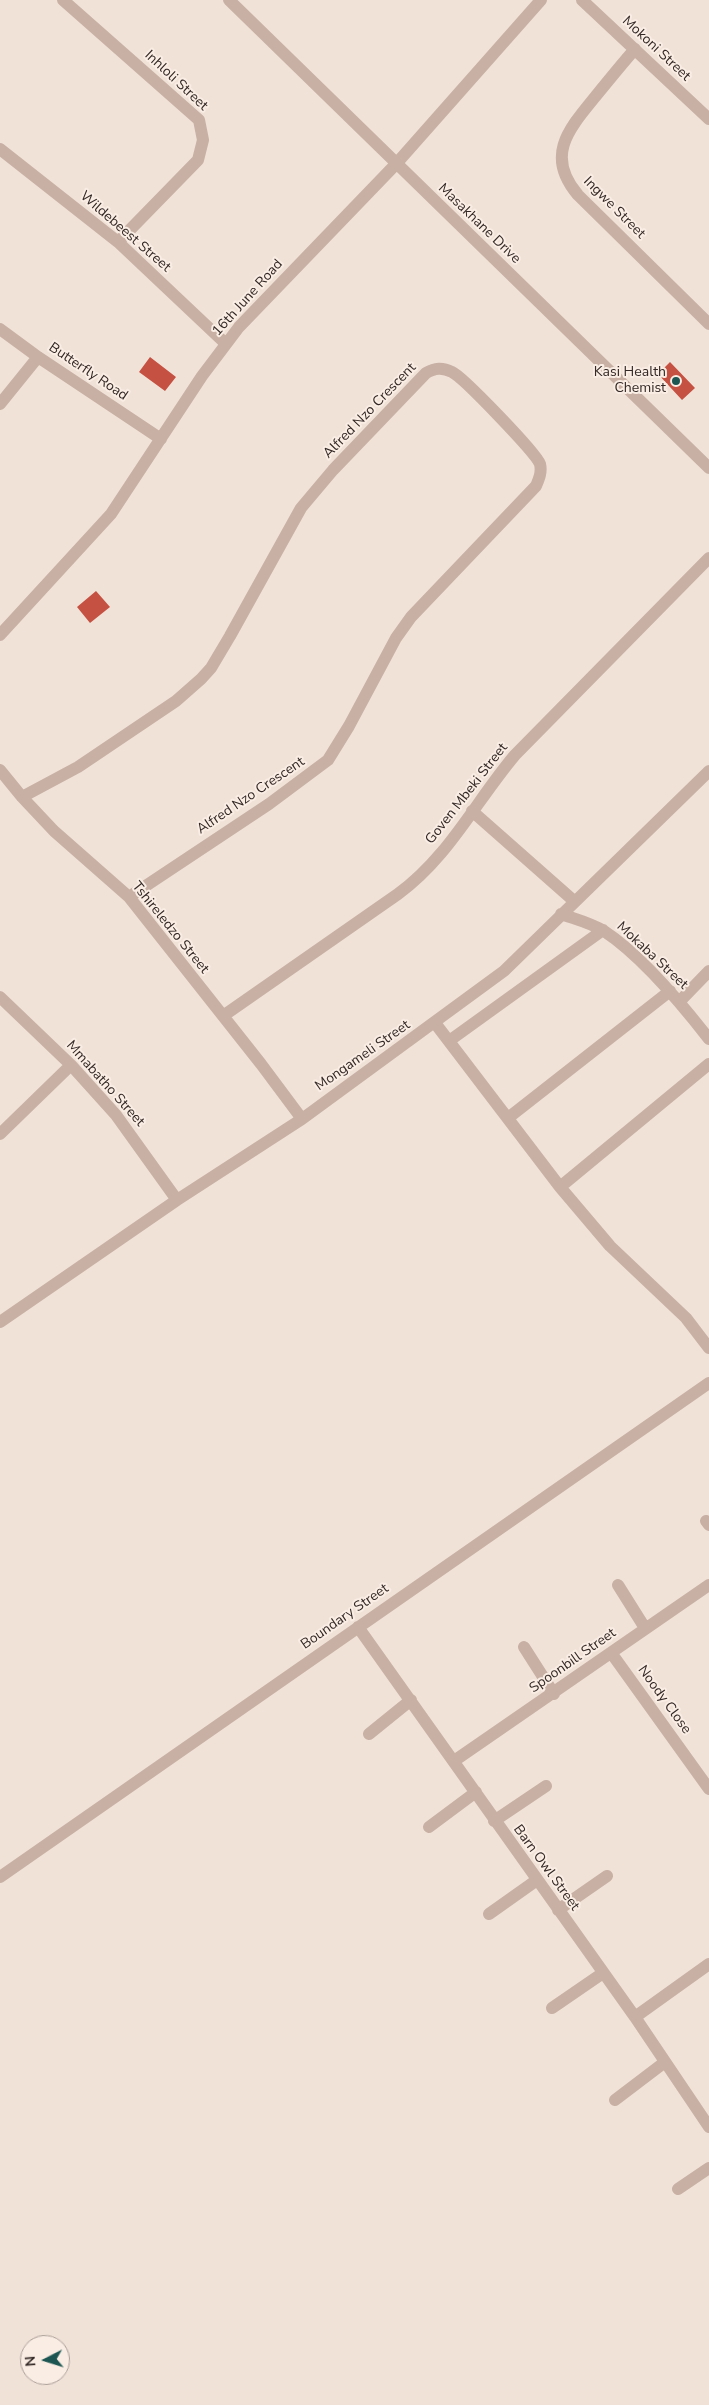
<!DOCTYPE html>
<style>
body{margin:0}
#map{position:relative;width:709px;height:2405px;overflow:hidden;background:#f1e2d8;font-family:"Nunito Sans",sans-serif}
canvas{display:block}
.north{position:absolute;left:20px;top:2335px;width:50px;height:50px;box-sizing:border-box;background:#f9ede4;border:1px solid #aa9e98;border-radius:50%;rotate:265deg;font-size:14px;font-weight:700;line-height:20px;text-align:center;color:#342826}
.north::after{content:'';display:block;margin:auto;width:18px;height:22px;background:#1c5551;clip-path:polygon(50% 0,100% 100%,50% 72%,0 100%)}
</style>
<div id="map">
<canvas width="709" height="2405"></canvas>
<div class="north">N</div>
</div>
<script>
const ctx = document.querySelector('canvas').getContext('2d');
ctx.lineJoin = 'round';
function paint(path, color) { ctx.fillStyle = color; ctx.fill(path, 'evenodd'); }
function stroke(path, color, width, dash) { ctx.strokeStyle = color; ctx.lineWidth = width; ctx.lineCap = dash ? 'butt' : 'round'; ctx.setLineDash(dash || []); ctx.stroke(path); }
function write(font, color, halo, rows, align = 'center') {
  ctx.font = font + ' "Nunito Sans",sans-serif'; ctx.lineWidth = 4; ctx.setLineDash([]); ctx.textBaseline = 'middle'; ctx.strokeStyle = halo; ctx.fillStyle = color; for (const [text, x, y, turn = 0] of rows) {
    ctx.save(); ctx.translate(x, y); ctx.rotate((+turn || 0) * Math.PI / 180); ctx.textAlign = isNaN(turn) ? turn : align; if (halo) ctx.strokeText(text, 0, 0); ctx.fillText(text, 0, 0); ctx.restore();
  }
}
const building = new Path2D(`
 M150,357L176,377L165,391L139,372Z
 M670,362L695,388L682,400L658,374Z
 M96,591L110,607L90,623L77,607Z`);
const minor = new Path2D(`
 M63,0L199,120L203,140L198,160L118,242
 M582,0L709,119
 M635,49C621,65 608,81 595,97C568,130 545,156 578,195L709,324
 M0,149L118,242L226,344
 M0,329L38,357L161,439
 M0,404L38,357
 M0,635L111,514L202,376L239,327L396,164L541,0
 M0,770L22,797L54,831L129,897L261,1064L302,1119
 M22,797L78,767L176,701L201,679L211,668L230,636L301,508L333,470L426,373C435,368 442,367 452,372C463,377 536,453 540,464C542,472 539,479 536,486L411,617L396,638L349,726L328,760L269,804L129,897
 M472,811L574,901
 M561,914C575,919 591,923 604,931C642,956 681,1003 709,1039
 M0,997L71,1065L116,1115L177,1200
 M680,1001L709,971
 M223,1016L398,894C448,858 476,801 515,755L709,558
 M435,1023L560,1187L610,1246L686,1318L709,1348
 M449,1041L603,930
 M508,1118L670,991
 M0,1134L71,1065
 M560,1187L709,1064
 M0,1322L177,1200L302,1119L504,971L709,771
 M706,1521L709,1525
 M618,1585L645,1628
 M358,1627L635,2017L709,2127
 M524,1647L554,1694
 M612,1654L709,1789
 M369,1734L411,1700
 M454,1761L709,1585
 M494,1821L546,1786
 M429,1827L476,1792
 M0,1877L709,1383
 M558,1910L607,1876
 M489,1914L537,1880
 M552,2008L603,1973
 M635,2017L709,1964
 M615,2100L665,2062
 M678,2189L709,2168`);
const tertiary = new Path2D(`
 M229,0L709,468`);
const markers = [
 [676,381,5,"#1c5551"]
];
const streetNames = [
 ["Mokoni Street",656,49,43],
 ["Inhloli Street",176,81,43],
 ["Ingwe Street",614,208,45],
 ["Masakhane Drive",479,224,44],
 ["Wildebeest Street",125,232,41],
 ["16th June Road",248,298,-48],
 ["Butterfly Road",88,372,34],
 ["Alfred Nzo Crescent",370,411,-46],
 ["Goven Mbeki Street",467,794,-52],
 ["Alfred Nzo Crescent",251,796,-34],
 ["Tshireledzo Street",170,928,51],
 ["Mokaba Street",652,956,43],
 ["Mongameli Street",363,1056,-35],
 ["Mmabatho Street",105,1084,48],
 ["Boundary Street",345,1617,-35],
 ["Spoonbill Street",573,1661,-35],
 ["Noody Close",664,1700,54],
 ["Barn Owl Street",546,1868,54]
];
const poiNames = [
 ["Kasi Health",666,373],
 ["Chemist",666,389]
];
paint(building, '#c55142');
stroke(minor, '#c8b0a4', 12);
stroke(tertiary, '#c8b0a4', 12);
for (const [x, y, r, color] of markers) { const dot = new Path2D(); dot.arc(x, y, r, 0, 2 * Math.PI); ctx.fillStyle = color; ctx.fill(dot); stroke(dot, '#f9ede4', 2); }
write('14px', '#342826', '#f9ede4', streetNames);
write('14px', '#342826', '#f9ede4', poiNames, 'right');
</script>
